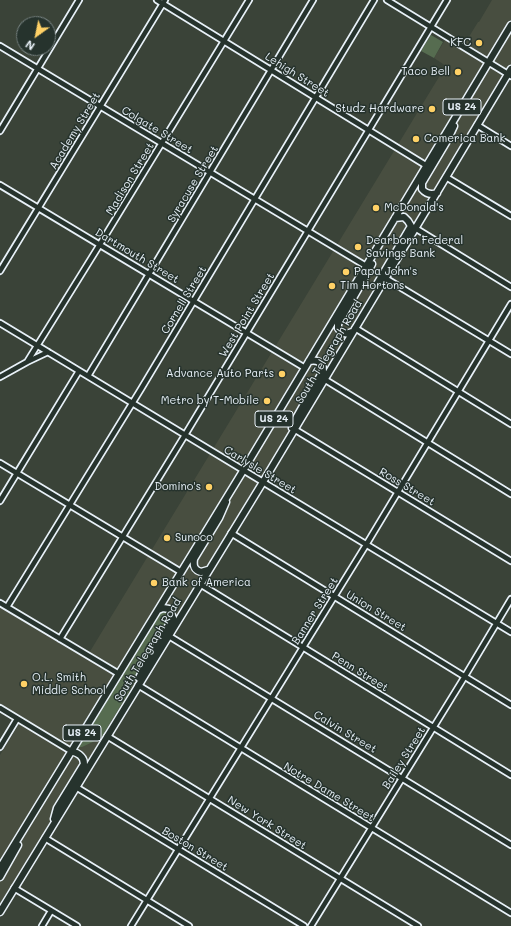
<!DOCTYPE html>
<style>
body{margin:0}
#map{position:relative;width:511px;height:926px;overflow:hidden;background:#3a4338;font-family:Mali,sans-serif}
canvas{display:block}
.north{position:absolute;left:16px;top:16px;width:40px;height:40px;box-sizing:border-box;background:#26332d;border:1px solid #747f7e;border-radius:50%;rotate:213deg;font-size:11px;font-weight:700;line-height:16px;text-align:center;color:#e8f1f8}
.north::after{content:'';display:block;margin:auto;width:14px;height:18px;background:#ffd166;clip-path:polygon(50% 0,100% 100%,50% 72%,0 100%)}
</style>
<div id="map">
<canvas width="511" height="926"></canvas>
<div class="north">N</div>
</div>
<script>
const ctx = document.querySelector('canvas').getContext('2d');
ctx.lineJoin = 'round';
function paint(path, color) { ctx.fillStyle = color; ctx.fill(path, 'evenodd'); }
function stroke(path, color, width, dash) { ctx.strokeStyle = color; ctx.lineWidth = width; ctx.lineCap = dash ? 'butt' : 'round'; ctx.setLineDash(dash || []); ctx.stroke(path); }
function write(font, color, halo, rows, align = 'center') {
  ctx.font = font + ' Mali,sans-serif'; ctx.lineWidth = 3; ctx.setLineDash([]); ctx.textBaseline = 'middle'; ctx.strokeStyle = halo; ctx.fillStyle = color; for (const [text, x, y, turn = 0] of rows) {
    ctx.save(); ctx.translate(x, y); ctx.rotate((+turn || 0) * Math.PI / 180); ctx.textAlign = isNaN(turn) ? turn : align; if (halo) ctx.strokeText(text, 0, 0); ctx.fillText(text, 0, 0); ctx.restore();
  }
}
const built = new Path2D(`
 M492,0H511V69L0,912V755L21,721L41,733L42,730L0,704V607L86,658L442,72L446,66L434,58L445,40L464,45L478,22H479Z`);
const green = new Path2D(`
 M431,35L443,42L434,58L421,51Z
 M162,612H165L169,615V618L127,695L101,738L82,747H79L159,614Z`);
const minor = new Path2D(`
 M157,0L427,166
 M387,0L511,76
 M0,46L366,266
 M477,125L511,146
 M0,131L79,0
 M446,177L511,216
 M0,185L305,368
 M415,228L511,287
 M0,271L165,0
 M385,278L511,354
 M0,323L511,632
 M355,328L511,424
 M27,362L102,241L249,0
 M88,376L313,0
 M0,377L27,362L48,352
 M324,379L511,494
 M294,429L511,561
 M0,463L181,572
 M0,501L79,371
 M231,533L511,705
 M200,584L511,775
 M0,603L119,674
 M7,607L141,389L374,0
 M169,636L511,845
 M60,639L185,435L447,0
 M138,685L511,913
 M0,708L71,751
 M107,736L418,926
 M0,747L17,719
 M76,787L304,926
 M45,838L189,926
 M14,888L77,926
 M42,926L51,911
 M131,926L366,545L511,304
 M311,926L462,681L511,599`);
const major = new Path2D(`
 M437,193C431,195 426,194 422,189V183L447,141L454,126
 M377,284L411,226L408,221L404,217L395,218
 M352,332C346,335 341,333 338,328V324L364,279L372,264
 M292,428L295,420L323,371C323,362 317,359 309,361
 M208,570L201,572C194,570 193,566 194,559L219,518L226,502
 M139,678L146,663L173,618L169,609L163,608L158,610
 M54,819L57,808L84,764C84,756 78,753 71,751
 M0,868L246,466L511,25
 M0,877L18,845
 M0,912L263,482L511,69`);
const markers = [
 [479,43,4,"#ffd166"],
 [458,72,4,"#ffd166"],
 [432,109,4,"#ffd166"],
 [416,139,4,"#ffd166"],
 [376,208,4,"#ffd166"],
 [358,247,4,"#ffd166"],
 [346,272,4,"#ffd166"],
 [332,286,4,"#ffd166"],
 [282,374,4,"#ffd166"],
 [267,401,4,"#ffd166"],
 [209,487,4,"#ffd166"],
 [167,538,4,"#ffd166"],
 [154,583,4,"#ffd166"],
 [24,684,4,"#ffd166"]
];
const shields = [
 [462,107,38],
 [274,419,38],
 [82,733,38]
];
const shieldNames = [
 ["US 24",462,107],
 ["US 24",274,419],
 ["US 24",82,733]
];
const poiNames = [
 ["KFC",471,43,"right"],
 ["Taco Bell",450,72,"right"],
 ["Studz Hardware",424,109,"right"],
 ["Comerica Bank",424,139],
 ["McDonald's",384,208],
 ["Dearborn Federal",366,241],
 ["Savings Bank",366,254],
 ["Papa John's",354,272],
 ["Tim Hortons",340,286],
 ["Advance Auto Parts",274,374,"right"],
 ["Metro by T-Mobile",259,401,"right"],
 ["Domino's",201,487,"right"],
 ["Sunoco",175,538],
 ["Bank of America",162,583],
 ["O.L. Smith",32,678],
 ["Middle School",32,691]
];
const streetNames = [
 ["Lehigh Street",297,75,32],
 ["Colgate Street",157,130,31],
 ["Academy Street",75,131,-59],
 ["Madison Street",130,179,-59],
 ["Syracuse Street",193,184,-59],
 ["Dartmouth Street",137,256,31],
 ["Cornell Street",184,300,-59],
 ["West Point Street",247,315,-59],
 ["South Telegraph Road",329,352,-59],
 ["Carlysle Street",260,470,31],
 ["Ross Street",407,487,31],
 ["Banner Street",315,611,-58],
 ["Union Street",376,611,31],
 ["South Telegraph Road",148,650,-59],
 ["Penn Street",360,672,32],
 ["Calvin Street",345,732,31],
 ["Bailey Street",404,758,-58],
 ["Notre Dame Street",329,792,31],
 ["New York Street",267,823,32],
 ["Boston Street",195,849,31]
];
paint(built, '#484e40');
paint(green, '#566c50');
stroke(minor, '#e8f1f8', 8);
stroke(major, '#e8f1f8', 9);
stroke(minor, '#26332d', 4.5);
stroke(major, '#26332d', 6);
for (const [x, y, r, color] of markers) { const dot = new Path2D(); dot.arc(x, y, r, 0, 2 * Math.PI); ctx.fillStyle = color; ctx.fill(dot); stroke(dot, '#26332d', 1.5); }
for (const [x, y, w] of shields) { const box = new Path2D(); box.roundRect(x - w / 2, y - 8, w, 16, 3); ctx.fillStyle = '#26332d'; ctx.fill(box); stroke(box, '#e8f1f8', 1); }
write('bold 10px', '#e8f1f8', null, shieldNames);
write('11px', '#e8f1f8', '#26332d', poiNames, 'left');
write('11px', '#e8f1f8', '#26332d', streetNames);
</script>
